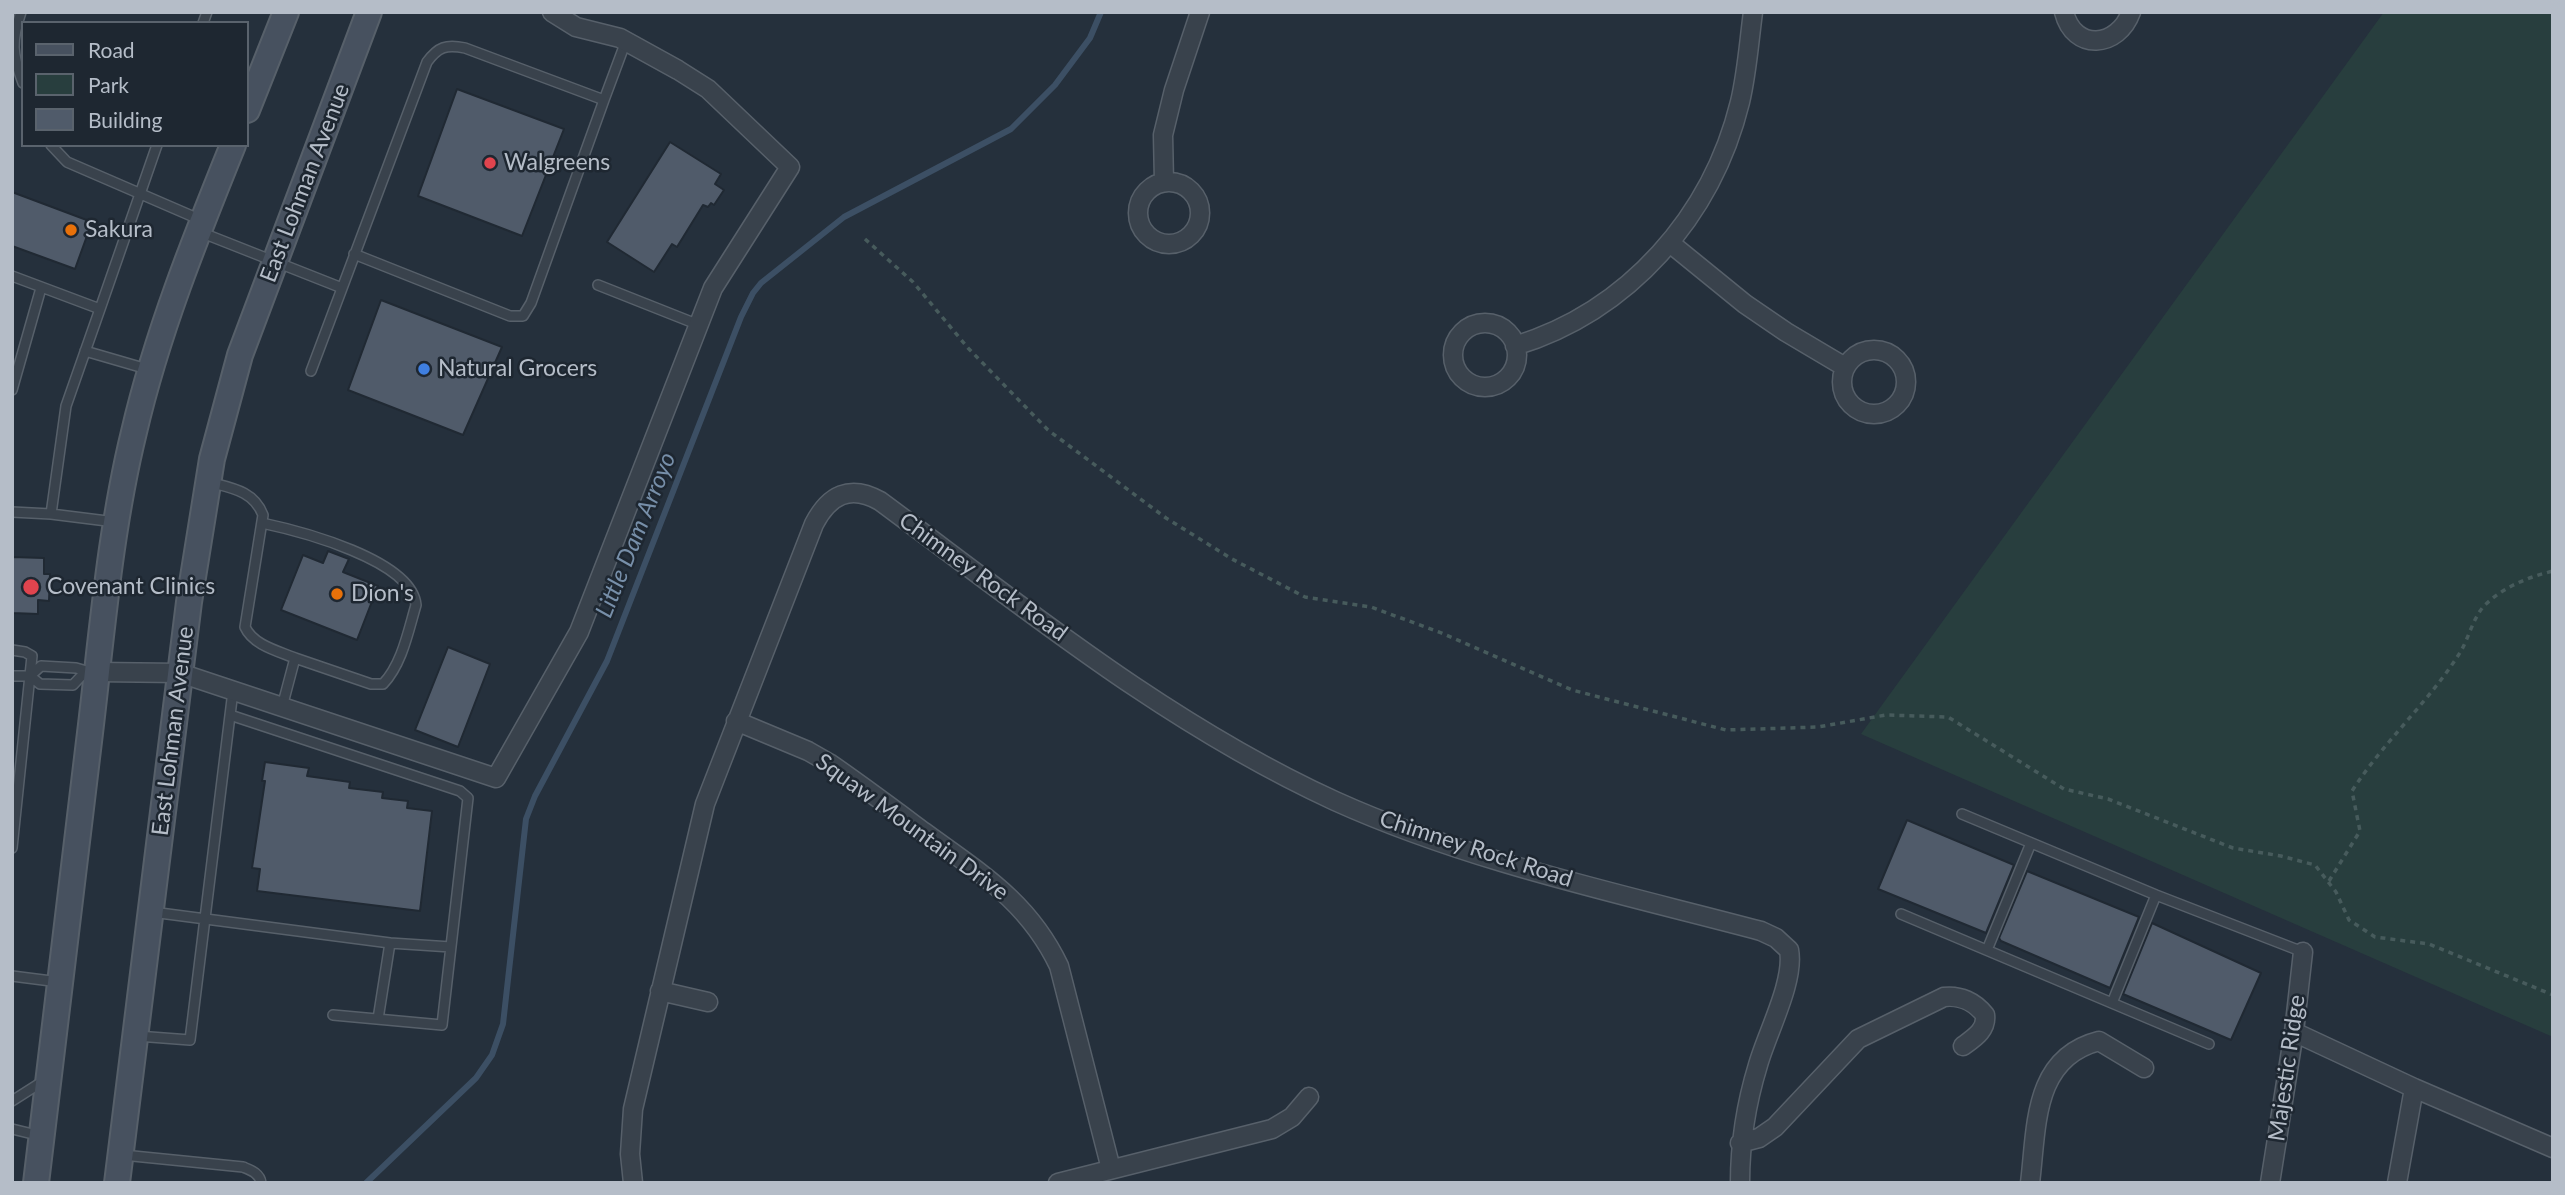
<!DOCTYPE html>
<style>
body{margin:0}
#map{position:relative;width:2565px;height:1195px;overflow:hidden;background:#25303c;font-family:Lato,sans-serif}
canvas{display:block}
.frame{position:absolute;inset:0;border:14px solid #b5bdc8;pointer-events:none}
.legend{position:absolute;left:21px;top:21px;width:228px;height:126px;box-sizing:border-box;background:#1e2731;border:2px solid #5a636d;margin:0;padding:9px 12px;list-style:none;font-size:21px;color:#b5bdc8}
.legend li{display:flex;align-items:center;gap:14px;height:35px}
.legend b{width:35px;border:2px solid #5a636d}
</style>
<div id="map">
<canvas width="2565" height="1195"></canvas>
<div class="frame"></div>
<ul class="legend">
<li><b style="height:9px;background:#47515f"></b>Road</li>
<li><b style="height:19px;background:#283e3e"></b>Park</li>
<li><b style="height:19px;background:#505b6a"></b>Building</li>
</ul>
</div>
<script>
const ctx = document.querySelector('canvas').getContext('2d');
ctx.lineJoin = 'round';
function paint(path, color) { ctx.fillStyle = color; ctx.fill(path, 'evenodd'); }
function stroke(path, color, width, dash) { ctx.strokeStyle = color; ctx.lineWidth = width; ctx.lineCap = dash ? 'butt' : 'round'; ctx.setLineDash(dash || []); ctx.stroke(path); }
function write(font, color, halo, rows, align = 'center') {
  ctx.font = font + ' Lato,sans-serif'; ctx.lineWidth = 5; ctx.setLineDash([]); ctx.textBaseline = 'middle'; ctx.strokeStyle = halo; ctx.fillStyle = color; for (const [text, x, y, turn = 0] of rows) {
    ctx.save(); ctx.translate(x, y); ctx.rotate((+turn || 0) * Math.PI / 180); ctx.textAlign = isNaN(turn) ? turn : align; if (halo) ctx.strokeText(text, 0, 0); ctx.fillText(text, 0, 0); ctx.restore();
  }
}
const green = new Path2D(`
 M2384,12H2553V1037L1861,734Z`);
const stream = new Path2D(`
 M366,1183L476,1078L492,1055L503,1024L526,819L535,796L607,661L741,317L753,293L761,283L844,217L1011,129L1055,85L1090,38L1101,12`);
const building = new Path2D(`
 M457,89L564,129L522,236L418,196Z
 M670,142L721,174L715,184L724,190L714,205L711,203L708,207L703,205L677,247L672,244L654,272L607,242Z
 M12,192L92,222L75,269L12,246Z
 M381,300L502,347L463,435L348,390Z
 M328,551L349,559L343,572L378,586L357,640L281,610L303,555L323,563Z
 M12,557L44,558V574H50L49,601L38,600V614L12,613Z
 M448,647L490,664L458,747L415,730Z
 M265,762L309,768L307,776L350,782L349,788L383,792L382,798L408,801L407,808L432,811L420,911L257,891L260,869L252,868L265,781H262Z
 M1907,820L2014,865L1986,933L1878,889Z
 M2027,871L2139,917L2110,988L2001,941L1999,938Z
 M2152,923L2261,973L2231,1040L2123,994Z`);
const path = new Path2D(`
 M865,239L913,282L968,348L1048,430L1166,518L1232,559L1305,597L1371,607L1439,632L1572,690L1726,730L1818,727L1886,715L1948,717L2064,789L2108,799L2233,848L2281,856L2315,865L2336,892L2349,920L2375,937L2429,944L2553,995
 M2329,881L2360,831L2352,791C2384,741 2430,701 2461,651C2469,637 2474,615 2486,604C2505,586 2529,577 2553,571`);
const service = new Path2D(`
 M21,12C11,41 12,54 23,83
 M203,23L207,12
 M51,145L67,162L201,220
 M200,232L342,288
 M354,254L510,316H523L531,303L604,100
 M12,276L100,309L157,145
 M598,285L699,325
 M85,351L147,369
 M311,371L427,62C438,47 446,44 465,48L604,100L626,41
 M12,390L41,288
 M209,482C232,488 254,491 263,515L245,627C253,645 278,651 295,658L282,707
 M12,512L51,514L66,406L100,309
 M51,514L115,522
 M262,523C300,531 412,560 416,605C408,632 402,664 383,684H371L295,658
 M12,650L25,652L32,656L12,848
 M12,676H30L40,684L73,685L85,672
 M30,676L41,666L76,668L90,672
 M230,715L460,791L468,798L442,1025L333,1015
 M1962,814L2156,895L2303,952
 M152,912L390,943
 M1901,914L2209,1044
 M1987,950L2031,843
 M12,976L59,982
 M2112,1003L2156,895
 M378,1019L390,943L451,947
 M137,1036L190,1040L233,691
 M12,1101L45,1080
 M12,1129L41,1136
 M123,1155L243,1167C250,1170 260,1173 261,1183`);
const minor = new Path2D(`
 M2064,12C2074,52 2118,48 2131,12
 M1164,182L1163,135L1174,90L1200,12
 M1138 213a31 31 0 1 1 62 0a31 31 0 1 1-62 0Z
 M1670,243L1745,304L1786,332L1845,367
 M1453 355a32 32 0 1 1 64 0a32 32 0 1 1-64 0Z
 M1515,346C1629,311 1712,216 1740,102C1747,73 1749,42 1753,12
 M1842 382a32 32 0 1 1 64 0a32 32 0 1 1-64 0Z
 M97,672L180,673L496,778L579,632L713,288L790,167L708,89L678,70L620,38L576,27L552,12
 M736,721L808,751L829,763C861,785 893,809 924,832C980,873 1028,901 1059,966L1111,1169
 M660,991L708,1002
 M2294,1032L2414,1088L2397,1183
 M2414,1088L2553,1148
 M1740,1143L1759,1138L1775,1127L1858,1039L1944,997C1960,995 1975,1002 1985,1015C1987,1030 1974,1038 1963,1046
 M633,1183L630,1154L633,1109L705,804L814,524C829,495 850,484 880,501C1026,609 1169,725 1335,801C1470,862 1618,893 1761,931L1776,938L1789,950C1795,981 1767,1033 1758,1065C1746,1104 1740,1142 1740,1183
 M1058,1183L1272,1129L1292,1117L1309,1097
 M2030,1183C2037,1128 2032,1058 2099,1041L2144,1068
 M2270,1183L2294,1032L2303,952`);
const secondary = new Path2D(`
 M247,110L286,12
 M36,1183C54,1033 72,883 90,733C102,633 110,530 134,432C157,333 195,239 233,145
 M117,1183L189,602L212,459L240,355L369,12`);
const markers = [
 [490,163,7,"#e0444e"],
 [71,230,7,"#e8710a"],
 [424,369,7,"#3f7fe0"],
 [31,587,9,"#e0444e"],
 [337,594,7,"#e8710a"]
];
const poiNames = [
 ["Walgreens",504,163],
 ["Sakura",85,230],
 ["Natural Grocers",438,369],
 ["Covenant Clinics",47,587],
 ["Dion's",351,594]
];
const streetNames = [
 ["East Lohman Avenue",305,183,-69],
 ["Chimney Rock Road",983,577,36],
 ["East Lohman Avenue",173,731,-83],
 ["Squaw Mountain Drive",912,827,36],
 ["Chimney Rock Road",1476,849,18],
 ["Majestic Ridge",2287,1068,-82]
];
const waterNames = [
 ["Little Dam Arroyo",636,535,-68]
];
paint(green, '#283e3e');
stroke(stream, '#3c4f64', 6);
paint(building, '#505b6a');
stroke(building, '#202933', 2);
stroke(service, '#57606a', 12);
stroke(minor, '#57606a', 21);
stroke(secondary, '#57606a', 28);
stroke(path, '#475b5c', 3.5, [5, 5]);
stroke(service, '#39424c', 9);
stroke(minor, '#39424c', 18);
stroke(secondary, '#47515f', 24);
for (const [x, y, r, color] of markers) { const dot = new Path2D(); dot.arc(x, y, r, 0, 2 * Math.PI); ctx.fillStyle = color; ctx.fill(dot); stroke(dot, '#1e2731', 2.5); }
write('23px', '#b5bdc8', '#1e2731', poiNames, 'left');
write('23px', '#b5bdc8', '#1e2731', streetNames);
write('italic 24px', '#778fa9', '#1e2731', waterNames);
</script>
